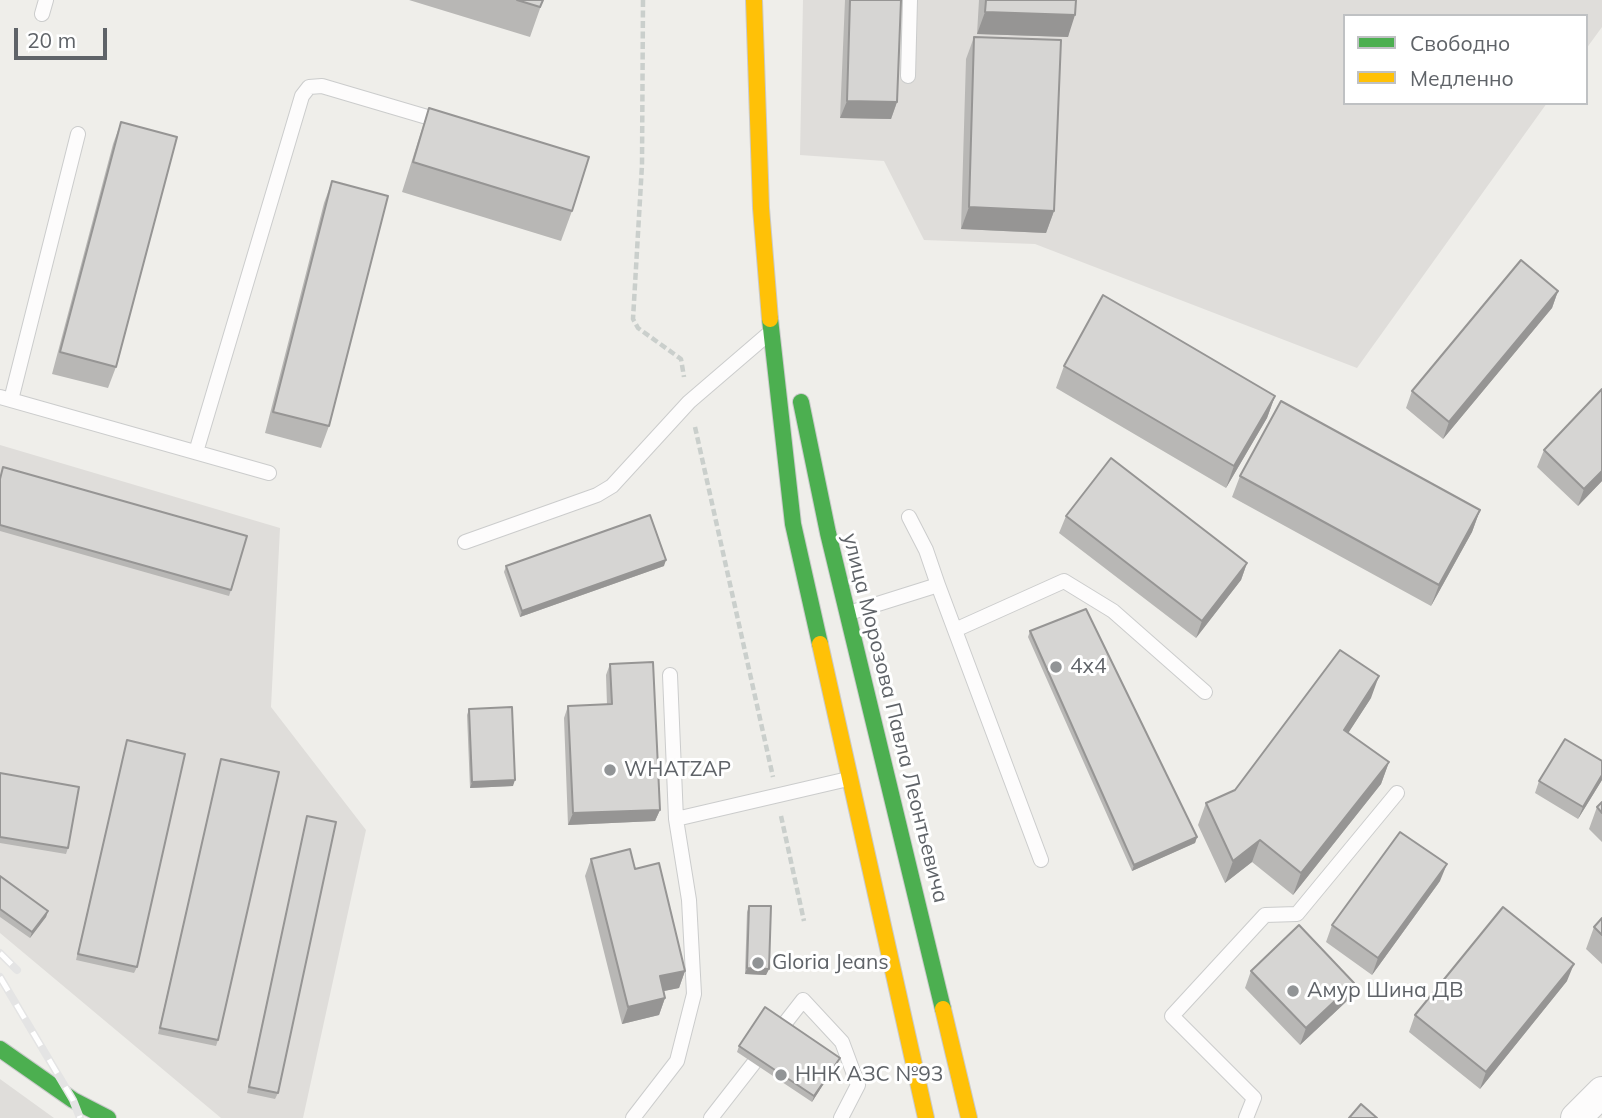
<!DOCTYPE html>
<meta charset="utf-8">
<style>
body{margin:0}
#map{position:relative;width:1602px;height:1118px;overflow:hidden;background:#efeeea;font-family:Mulish,sans-serif}
canvas{display:block}
.legend{position:absolute;left:1343px;top:14px;width:245px;height:91px;box-sizing:border-box;background:#fff;border:2px solid #bfc1c3;margin:0;padding:9px 12px;list-style:none;font-size:21px;color:#5f6368}
.legend li{display:flex;align-items:center;gap:14px;height:35px}
.legend b{width:35px;border:2px solid #bfc1c3}
.scale{position:absolute;left:14px;top:28px;width:93px;height:32px;box-sizing:border-box;border:4px solid #5f6368;border-top:0;padding-left:9px;font-size:21px;line-height:24px;white-space:nowrap;color:#5f6368;-webkit-text-stroke:5px #fff;paint-order:stroke}
</style>
<div id="map">
<canvas width="1602" height="1118"></canvas>
<ul class="legend">
<li><b style="height:9px;background:#4caf50"></b>Свободно</li>
<li><b style="height:9px;background:#ffc107"></b>Медленно</li>
</ul>
<div class="scale">20 m</div>
</div>
<script>
const ctx = document.querySelector('canvas').getContext('2d');
ctx.lineJoin = 'round';
function paint(path, color) { ctx.fillStyle = color; ctx.fill(path, 'evenodd'); }
function stroke(path, color, width, dash) { ctx.strokeStyle = color; ctx.lineWidth = width; ctx.lineCap = dash ? 'butt' : 'round'; ctx.setLineDash(dash || []); ctx.stroke(path); }
function write(font, color, halo, rows, align = 'center') {
  ctx.font = font + ' Mulish,sans-serif'; ctx.lineWidth = 6; ctx.setLineDash([]); ctx.textBaseline = 'middle'; ctx.strokeStyle = halo; ctx.fillStyle = color; for (const [text, x, y, turn = 0] of rows) {
    ctx.save(); ctx.translate(x, y); ctx.rotate((+turn || 0) * Math.PI / 180); ctx.textAlign = isNaN(turn) ? turn : align; if (halo) ctx.strokeText(text, 0, 0); ctx.fillText(text, 0, 0); ctx.restore();
  }
}
const industrial = new Path2D(`
 M803,0H1602V27L1586,49V16H1345V103H1547L1357,368L1035,244L924,240L884,161L800,155Z
 M0,445L280,528L271,707L366,830L303,1118H221L0,933Z
 M0,1079L54,1118H0Z`);
const path = new Path2D(`
 M643,0L642,165L633,319L638,328L681,359L684,377
 M695,427L773,777
 M781,816L804,921`);
const lane = new Path2D(`
 M42,14L46,0
 M908,76L910,0
 M0,397L269,473
 M11,400L78,134
 M196,452L302,96L309,87L322,86L444,122
 M909,517L926,550L938,585
 M465,542L597,495L612,486L689,402L767,335
 M849,613L938,585L1041,860
 M955,630L1064,581L1113,611L1205,692
 M670,675L676,819
 M633,1118L677,1061L694,994L689,900L676,819L848,779
 M711,1118L803,1000L842,1042L858,1085L841,1118
 M1246,1118L1254,1098L1172,1016L1265,915L1297,914L1397,793`);
const street = new Path2D(`
 M1576,1118L1602,1092`);
const fast = new Path2D(`
 M770,319L793,524L820,644
 M801,402L828,533L943,1009
 M0,1049L73,1100L108,1118`);
const slow = new Path2D(`
 M754,0L761,208L770,319
 M820,644L926,1118
 M943,1009L969,1118`);
const rail = new Path2D(`
 M0,953L17,970
 M0,977L73,1100L80,1118`);
const wall = new Path2D(`
 M409,0H543L530,37Z
 M845,0H901L897,102L891,119L840,118Z
 M979,0H1076L1068,37L977,34Z
 M974,37L1054,211L1046,233L961,229L966,59Z
 M429,108L572,211L561,241L402,192L419,138Z
 M121,122L116,367L108,388L52,374L113,144Z
 M332,181L329,426L321,448L265,433L324,203Z
 M1558,291L1552,308L1443,439L1406,408L1412,391Z
 M1064,366L1275,396L1267,418L1226,488L1056,388Z
 M1602,389V481L1578,506L1537,467L1544,450Z
 M1240,476L1480,510L1472,532L1431,606L1232,497Z
 M0,477L231,590L229,596L0,531Z
 M1066,516L1247,563L1241,580L1196,638L1059,533Z
 M506,566H664L520,617L504,572Z
 M1030,631L1197,837L1195,843L1132,871L1028,637Z
 M610,664L660,810L655,821L568,825L564,718L568,706L607,705L606,675Z
 M1371,698L1348,733L1389,762L1381,784L1293,895L1252,862L1225,883L1198,825L1206,803L1235,790Z
 M469,709L513,786L470,788L467,715Z
 M127,740L137,967L134,973L76,960Z
 M221,759L218,1040L216,1046L158,1034Z
 M1602,761V780L1578,819L1535,793L1539,781Z
 M0,773L68,848L66,854L0,843Z
 M1602,802V842L1589,829L1597,807Z
 M307,816L278,1093L275,1099L247,1093Z
 M591,859L635,869L685,971L679,988L664,991L665,998L659,1015L622,1024L585,876Z
 M0,876L48,911L46,917L30,938L0,917Z
 M1440,881L1372,975L1326,942L1332,925Z
 M749,906L769,969L766,975L745,974L747,912Z
 M1602,918V964L1586,949L1594,927Z
 M1251,971L1348,1000L1300,1045L1245,988Z
 M1567,981L1480,1089L1409,1032L1415,1015Z
 M739,1046L837,1063L812,1102L737,1052Z`);
const shadedWall = new Path2D(`
 M985,12L1075,15L1068,37L977,34Z
 M847,101L897,102L891,119L840,118Z
 M969,207L1054,211L1046,233L961,229Z
 M1558,291L1552,308L1443,439L1449,422Z
 M1275,396L1267,418L1226,488L1234,466Z
 M1602,471V481L1578,506L1584,489Z
 M1480,510L1472,532L1431,606L1439,585Z
 M666,560L664,566L520,617L522,611Z
 M1247,563L1241,580L1196,638L1202,621Z
 M1379,676L1371,698L1336,752L1344,730Z
 M1389,762L1381,784L1293,895L1301,873Z
 M1602,775V780L1578,819L1583,807Z
 M515,780L513,786L470,788L472,782Z
 M660,810L655,821L568,825L573,813Z
 M1197,837L1195,843L1132,871L1134,865Z
 M1260,840L1252,862L1225,883L1233,861Z
 M1447,864L1440,881L1372,975L1378,958Z
 M48,911L46,917L30,938L32,932Z
 M1574,964L1567,981L1480,1089L1486,1072Z
 M747,968L769,969L766,975L745,974Z
 M685,971L679,988L654,993L660,976Z
 M1354,983L1348,1000L1300,1045L1306,1028Z
 M665,998L659,1015L622,1024L628,1007Z
 M840,1058L837,1063L812,1102L814,1096Z`);
const building = new Path2D(`
 M517,0H543L540,7Z
 M850,0H901L897,102L847,101Z
 M986,0H1076L1075,15L985,12Z
 M974,37L1061,40L1054,211L969,207Z
 M429,108L589,157L572,211L413,162Z
 M121,122L177,137L116,367L60,352Z
 M332,181L388,196L329,426L273,412Z
 M1521,260L1558,291L1449,422L1412,391Z
 M1103,295L1275,396L1234,466L1064,366Z
 M1602,389V471L1584,489L1544,450Z
 M1281,401L1480,510L1439,585L1240,476Z
 M1111,458L1247,563L1202,621L1066,516Z
 M3,467L247,536L231,590L0,525V479Z
 M650,515L666,560L522,611L506,566Z
 M1086,609L1197,837L1134,865L1030,631Z
 M1340,650L1379,676L1344,730L1389,762L1301,873L1260,840L1233,861L1206,803L1235,790Z
 M653,662L660,810L573,813L568,706L612,704L610,664Z
 M512,707L515,780L472,782L469,709Z
 M1565,739L1602,761V775L1583,807L1539,781Z
 M127,740L185,754L137,967L78,954Z
 M221,759L279,772L218,1040L160,1028Z
 M0,773L79,787L68,848L0,837Z
 M1602,802V813L1597,807Z
 M307,816L336,822L278,1093L249,1087Z
 M1400,832L1447,864L1378,958L1332,925Z
 M630,849L635,869L659,863L685,971L660,976L665,998L628,1007L591,859Z
 M0,876L48,911L32,932L0,909Z
 M749,906H771L769,969L747,968Z
 M1503,907L1574,964L1486,1072L1415,1015Z
 M1602,918V935L1594,927Z
 M1299,925L1354,983L1306,1028L1251,971Z
 M765,1007L840,1058L814,1096L739,1046Z
 M1361,1104L1377,1118H1349Z`);
const markers = [
 [1056,667,7,"#919496"],
 [610,770,7,"#919496"],
 [758,963,7,"#919496"],
 [1293,991,7,"#919496"],
 [781,1075,7,"#919496"]
];
const poiNames = [
 ["4х4",1070,667],
 ["WHATZAP",624,770],
 ["Gloria Jeans",772,963],
 ["Амур Шина ДВ",1307,991],
 ["ННК АЗС №93",795,1075]
];
const streetNames = [
 ["улица Морозова Павла Леонтьевича",895,718,76]
];
paint(industrial, '#dfddda');
stroke(lane, '#cbcccc', 16);
stroke(street, '#cbcccc', 32);
stroke(fast, '#cacacb', 18);
stroke(slow, '#cacacb', 18);
stroke(path, '#cacfcc', 4.5, [7, 3.5]);
stroke(lane, '#fdfcfc', 14);
stroke(street, '#fdfcfc', 30);
stroke(fast, '#4caf50', 16);
stroke(slow, '#ffc107', 16);
stroke(rail, '#e4e4e4', 8);
stroke(rail, '#fff', 5, [16]);
paint(wall, '#b8b7b5');
paint(shadedWall, '#969594');
paint(building, '#d6d5d3');
stroke(building, '#969594', 2);
for (const [x, y, r, color] of markers) { const dot = new Path2D(); dot.arc(x, y, r, 0, 2 * Math.PI); ctx.fillStyle = color; ctx.fill(dot); stroke(dot, '#fff', 2.5); }
write('21px', '#5f6368', '#fff', poiNames, 'left');
write('21px', '#5f6368', '#fff', streetNames);
</script>
